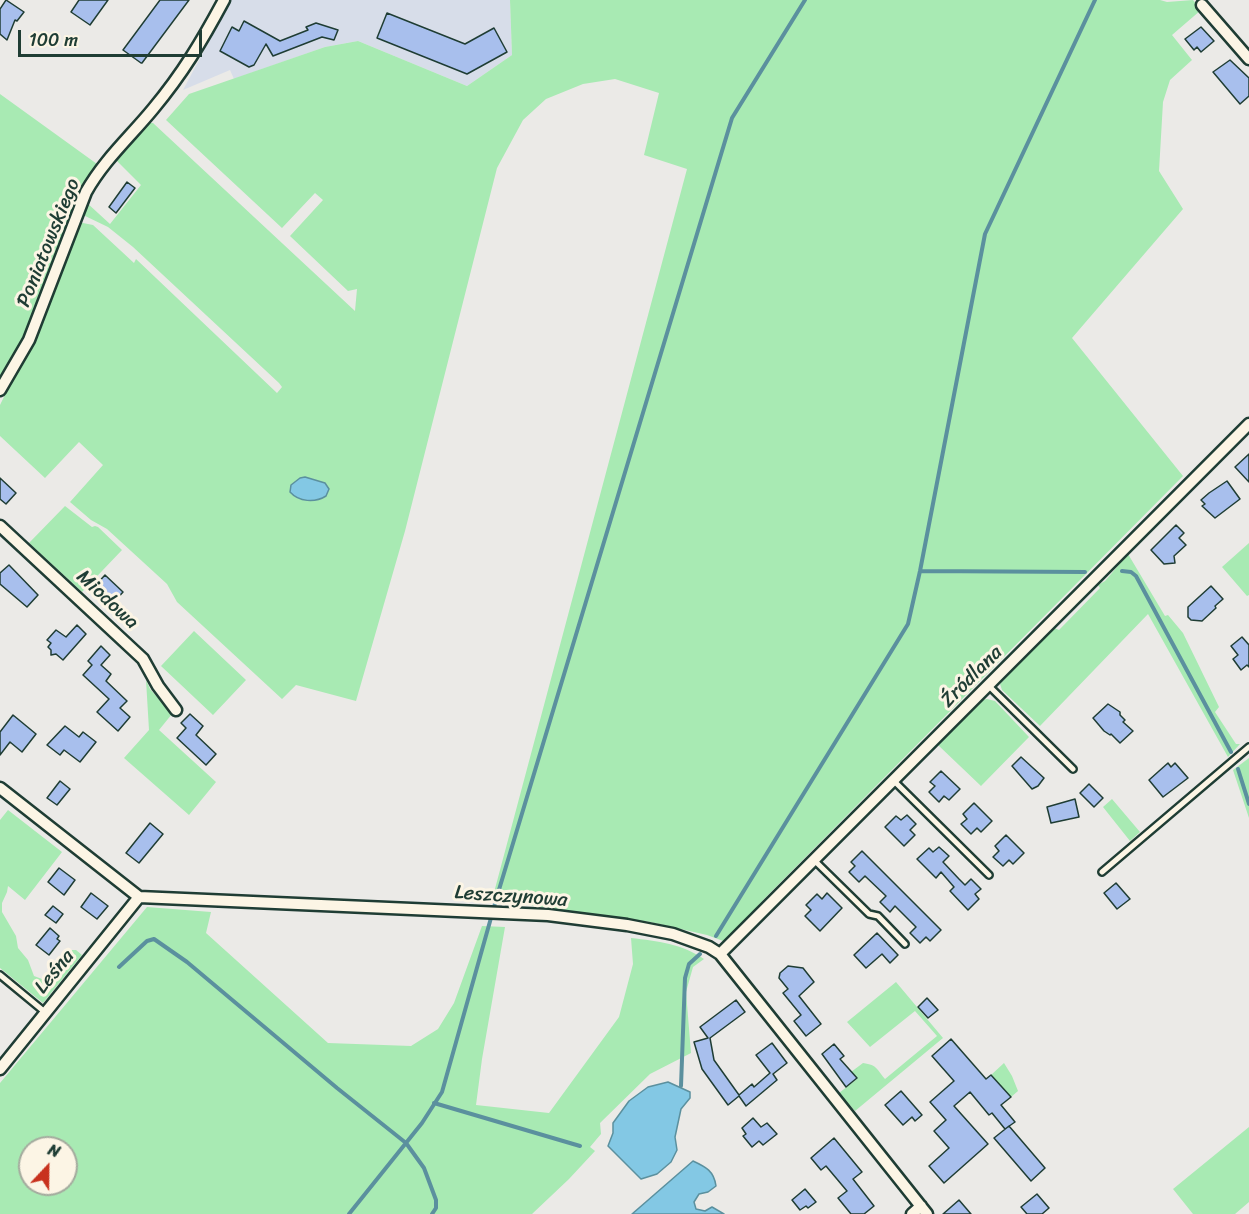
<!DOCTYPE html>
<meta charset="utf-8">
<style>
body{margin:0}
#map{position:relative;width:1249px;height:1214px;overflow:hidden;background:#ebeae7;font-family:Sriracha,sans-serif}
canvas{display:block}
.north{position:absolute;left:18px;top:1136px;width:60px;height:60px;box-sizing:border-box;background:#fcf5e5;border:2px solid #a4ab9e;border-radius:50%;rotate:22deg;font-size:16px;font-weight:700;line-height:24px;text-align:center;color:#1f3d34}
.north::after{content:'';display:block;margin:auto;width:21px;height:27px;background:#c8321e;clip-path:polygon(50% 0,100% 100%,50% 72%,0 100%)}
.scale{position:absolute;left:18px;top:30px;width:184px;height:27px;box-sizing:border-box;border:3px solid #1f3d34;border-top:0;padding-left:8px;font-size:18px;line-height:21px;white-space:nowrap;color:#1f3d34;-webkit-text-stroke:4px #fcf5e5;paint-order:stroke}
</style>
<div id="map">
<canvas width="1249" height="1214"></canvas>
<div class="north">N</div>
<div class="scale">100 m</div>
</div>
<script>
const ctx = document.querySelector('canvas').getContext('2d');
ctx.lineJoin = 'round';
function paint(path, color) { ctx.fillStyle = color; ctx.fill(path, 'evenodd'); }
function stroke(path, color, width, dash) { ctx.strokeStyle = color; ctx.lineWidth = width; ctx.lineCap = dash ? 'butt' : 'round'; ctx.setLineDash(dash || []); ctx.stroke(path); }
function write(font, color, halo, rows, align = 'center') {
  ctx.font = font + ' Sriracha,sans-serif'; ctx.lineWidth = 6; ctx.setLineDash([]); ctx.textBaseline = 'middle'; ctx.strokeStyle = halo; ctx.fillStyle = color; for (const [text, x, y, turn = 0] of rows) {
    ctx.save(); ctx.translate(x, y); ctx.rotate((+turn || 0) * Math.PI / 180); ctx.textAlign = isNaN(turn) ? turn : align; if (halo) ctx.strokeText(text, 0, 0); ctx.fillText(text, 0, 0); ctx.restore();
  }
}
const built = new Path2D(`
 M231,0H510L512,55L467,86L358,41L325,47L234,79L230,70L183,90Z`);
const green = new Path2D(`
 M510,0H1160L1167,2L1193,0L1201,10L1172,35L1192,60L1170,80L1163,102L1159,171L1183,209L1072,338L1183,476L764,899L726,942L707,935L650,922L492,900L687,169L644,155L659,93L615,79L583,84L546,99L523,120L497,168L405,531L356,701L296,685L282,699L177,602L167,584L107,529L91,520L70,502L103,465L79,442L45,478L0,436V405L41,321L58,281L78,222L93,225L134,263L136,259L277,393L282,387L279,383L133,247L108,227L81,214L86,202L110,224L141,185L114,158L146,123H153L355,311L357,289L348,291L290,236L323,200L315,193L282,228L166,120L189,94L325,47L358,41L467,86L512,55Z
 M0,94L97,164L82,187L46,290L22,340L0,377Z
 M65,506L92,527L95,526L98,527L122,550L82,592L29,543Z
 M1249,543V595L1247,596L1222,567Z
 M1128,554L1165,616L1168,615L1183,633L1219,707L1215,712L1236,744H1240L1228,757L1148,614L1040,726L1002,690L1000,684L1052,627L1059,630L1100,588L1098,585L1105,581Z
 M194,631L246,680L213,715L161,666Z
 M146,680L150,689L172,714L159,730L216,782L189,815L124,758L149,730Z
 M987,699L995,701L1029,737L981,786L938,745L982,700Z
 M1249,758V818L1233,770Z
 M1112,799L1140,832L1130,841L1103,807Z
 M8,810L62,852L25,900L8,886L7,892L2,903V912L16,936L18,948L28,960L34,976L42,979L55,976L64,959L72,950H76L82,955L43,1003L0,968V820Z
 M147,907L211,912L206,933L328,1043L411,1046L438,1029L454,1003L482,926L505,927L482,1059L476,1105L549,1113L619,1017L633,964L631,938C658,941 682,944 704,959L693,967L686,992L691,1053L650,1074L600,1123L601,1134L590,1147L595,1151L569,1179L532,1214H0V1083ZM30,1148H66V1184H30Z
 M896,982L943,1038L855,1111L839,1093L857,1079L851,1072L863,1063C878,1065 877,1070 885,1079L937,1036L915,1011L870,1047L847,1022Z
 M1004,1063L1012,1076L1018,1091L1011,1097L991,1075Z
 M1249,1127V1202L1235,1214H1193L1173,1189Z`);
const water = new Path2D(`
 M305,477L325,483L329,489L326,496C315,503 299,502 290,492L291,485L300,478Z
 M668,1082L690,1092V1098L681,1109L675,1137L677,1150L671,1162L657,1174L641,1179L608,1146L613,1133V1123L629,1101L648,1087Z
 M693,1161C706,1167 714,1171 716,1186L708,1192L699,1194L694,1202L696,1209L705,1211L712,1207L724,1214H632Z`);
const stream = new Path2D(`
 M920,571L1085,572
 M1122,571L1131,572L1136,576L1231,752
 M1238,769L1249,804
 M716,936L908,624L920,571L985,234L1095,0
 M119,967L147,941L154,939L187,962L337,1088L406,1143L424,1168L436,1200V1208L432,1214
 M681,1086L685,978L689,964L700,954
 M434,1103L580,1146
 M349,1214L422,1123L442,1092L498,893L732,118L805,0`);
const building = new Path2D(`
 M6,0L24,12L17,21L15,20L7,40L0,34V9Z
 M79,0H108L90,25L71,12Z
 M160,0H189L142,63H141L123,50Z
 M387,13L465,44L494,28L507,52L467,74L377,38Z
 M244,21L280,41L308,30L306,27L316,23L338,30L334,40L322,37L273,56L266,44L254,65L249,67L220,51L232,27L239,31Z
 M1201,27L1214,41L1201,52L1197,47L1194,50L1185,39Z
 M1230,60L1249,78V96L1240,104L1213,72Z
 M127,182L135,188L116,213L109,207Z
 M1249,454V482L1235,467Z
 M0,478L16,493L6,504L0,499Z
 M1227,481L1240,499L1215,518L1202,506L1205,504L1201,500L1209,493Z
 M1176,525L1184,533L1179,538L1186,545L1174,556L1175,563L1164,564L1151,550Z
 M9,565L38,595L27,607L0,584V573Z
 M105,575L123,592L115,601L109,595L106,599L93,588Z
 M1211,586L1223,599L1215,606L1216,608L1202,621L1191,620L1188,617V607Z
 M77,625L86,634L63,660L56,654L51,655V650L48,647L51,643L47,640L56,630L66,637Z
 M1242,637L1249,645V667L1247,665L1241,670L1233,659L1238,655L1231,646Z
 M101,646L110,655L101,665L111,674L106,681L127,701L120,708L130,717L118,731L97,712L109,699L83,675L92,665L88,661Z
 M1108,704L1120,712V715L1125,720L1123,722L1133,731L1120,743L1111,734L1110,735L1104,731L1093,718Z
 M190,714L203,726L196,735L216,754L206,765L177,738L186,728L181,723Z
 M13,715L36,734L22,752L10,742L0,755V732Z
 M65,726L79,737L83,732L96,742L80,762L64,750L60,755L47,745Z
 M1021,757L1044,778L1038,786L1032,789L1012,766Z
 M1168,763L1171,767L1175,763L1188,778L1163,797L1149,780Z
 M941,771L960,789L949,800L944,796L939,802L929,792L935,786L930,782Z
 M60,781L70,789L57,805L47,798Z
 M1089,784L1103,798L1094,807L1080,793Z
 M1075,799L1079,817L1051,823L1047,807Z
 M974,803L992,821L981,832L977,828L971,834L961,824L967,819L963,814Z
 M907,815L916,824L910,830L915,835L904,846L885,827L896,816L901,820Z
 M150,823L163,834L139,863L126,853Z
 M1006,835L1024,853L1013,864L1009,860L1003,866L993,857L999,851L995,846Z
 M939,847L949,856L943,862L959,879L965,885L971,879L981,889L975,894L979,899L968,910L950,891L954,887L941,872L936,878L917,859L929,848L933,852Z
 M862,851L941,930L930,941L926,937L920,943L910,933L916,927L895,906L890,912L880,902L886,896L865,876L859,882L849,872L855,866L851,862Z
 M59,868L75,880L64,895L48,882Z
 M1116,883L1130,899L1117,909L1104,893Z
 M91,893L108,906L97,919L81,907Z
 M827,893L842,908L820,931L805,916L811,910L806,905L817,894L822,899Z
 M53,906L63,914L56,923L45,915Z
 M50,928L59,936L57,939L60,941L49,955L36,945Z
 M877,933L898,955L890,963L882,954L866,968L854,955Z
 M788,966L803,968L814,982L799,996L821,1024L806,1036L794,1021L801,1015L783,993L788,989L779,978L780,973Z
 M927,998L938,1010L928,1018L918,1007Z
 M736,1000L745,1012L710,1038L714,1060L739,1095L752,1084L754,1087L770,1073L756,1055L772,1043L787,1063L773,1074L777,1080L746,1106L739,1096L728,1105L702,1069L694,1042L708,1038L700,1027Z
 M951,1039L986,1079L991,1075L1011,1097L1001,1105L1015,1122L1005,1129L992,1113L989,1115L970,1092L954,1106L988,1144L944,1183L929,1166L949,1148L934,1131L946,1120L930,1102L954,1081L932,1056Z
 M834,1044L844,1056L840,1059L857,1078L846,1087L822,1054Z
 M901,1091L922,1115L915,1121L912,1117L903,1125L885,1105Z
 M753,1118L761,1127L767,1123L777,1134L763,1145L759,1141L752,1147L743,1136L746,1134L742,1128Z
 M1009,1126L1045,1168L1031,1181L994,1138Z
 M834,1138L862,1172L853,1179L874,1206L864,1214H851L838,1198L847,1191L826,1166L821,1170L811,1158Z
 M805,1189L816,1202L808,1208L806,1206L800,1210L792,1200Z
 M1037,1194L1049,1208L1042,1214H1027L1021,1207Z
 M959,1200L971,1214H943Z`);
const service = new Path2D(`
 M989,686L1073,769
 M894,781L989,875
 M814,860L869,914L878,916L905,944
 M1102,872L1249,747
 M0,975L46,1013`);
const minor = new Path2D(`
 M1202,5L1249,59
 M0,390L29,340L86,192C104,160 130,137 153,109C183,73 202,41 224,0
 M0,526L143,659L158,686L176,710
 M0,788L139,897L548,915L627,925L673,934L709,947L720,954L927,1214
 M720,954L1249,424
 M0,1069L139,897
 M912,1214L921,1206`);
const streetNames = [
 ["Poniatowskiego",49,243,-68],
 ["Miodowa",107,600,43],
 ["Źródlana",972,677,-45],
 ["Leszczynowa",511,897,4],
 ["Leśna",55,972,-51]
];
paint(built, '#d7dde9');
paint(green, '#a8eab3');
paint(water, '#83c8e4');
stroke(water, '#5b909e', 1.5);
stroke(stream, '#5b909e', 4);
paint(building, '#a8bfed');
stroke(building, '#1f3d34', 1.5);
stroke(service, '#1f3d34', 10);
stroke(minor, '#1f3d34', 15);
stroke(service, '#fcf5e5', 5);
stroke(minor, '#fcf5e5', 10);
write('20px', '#1f3d34', '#fcf5e5', streetNames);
</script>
